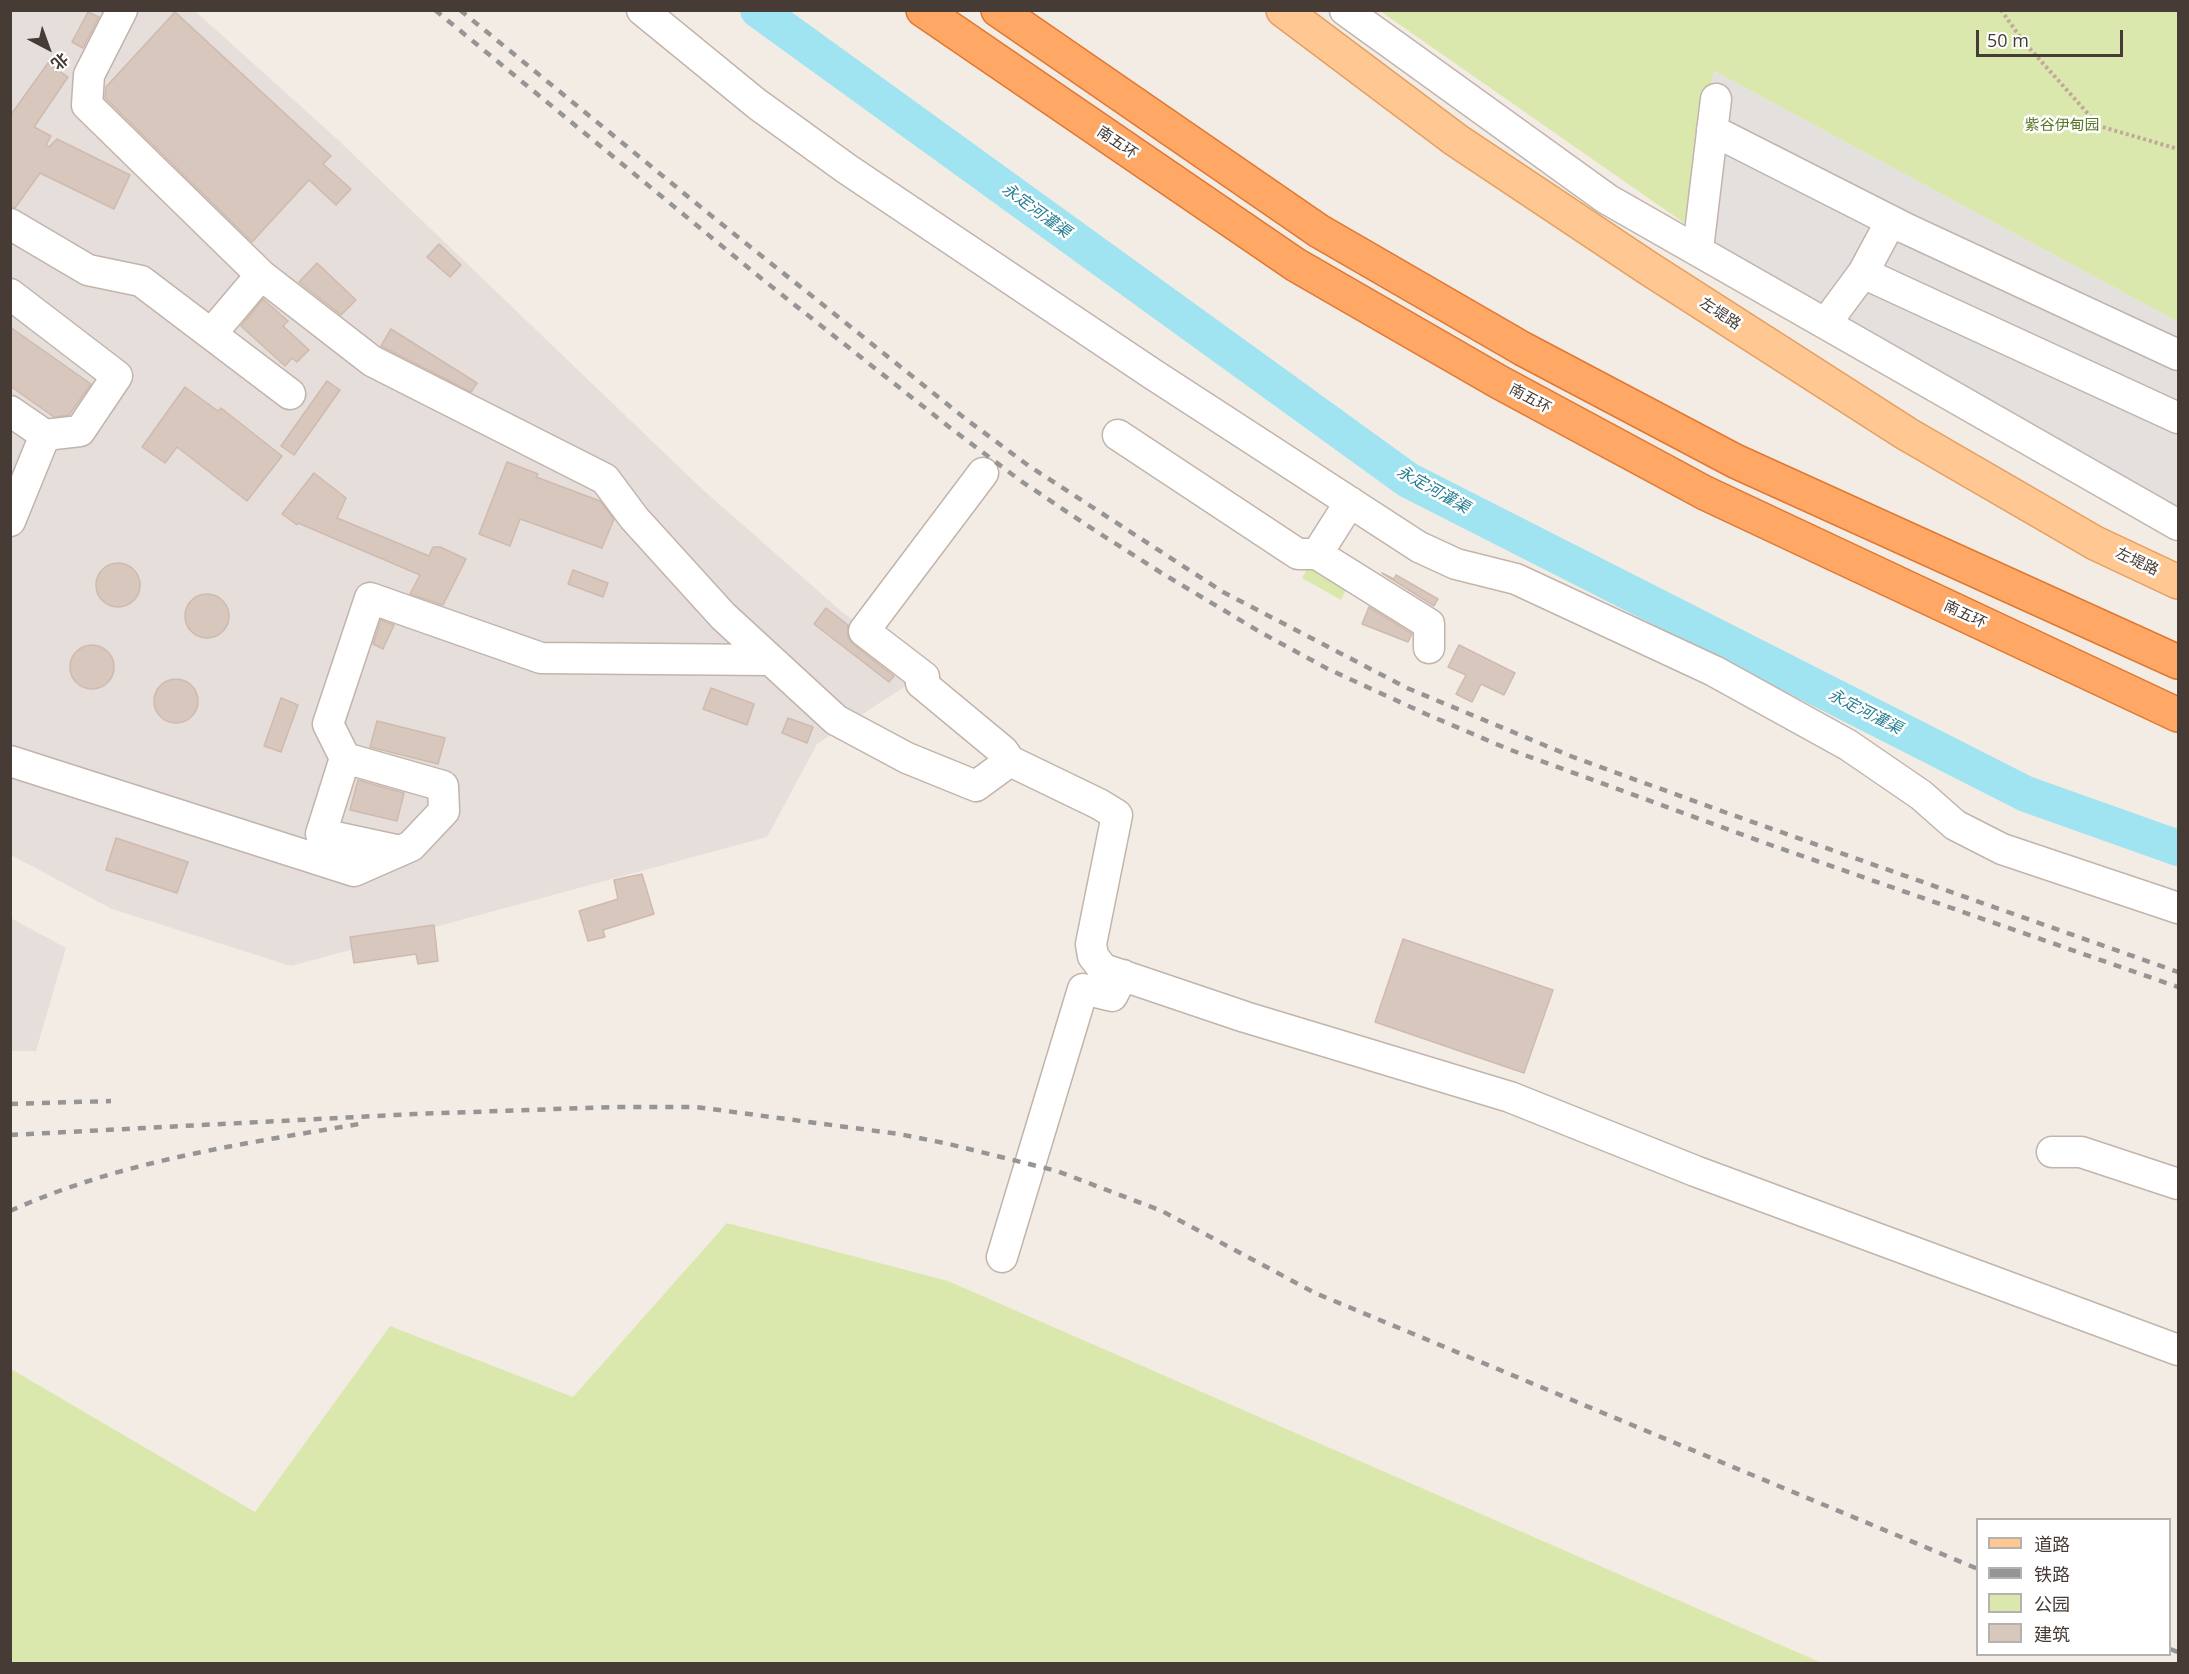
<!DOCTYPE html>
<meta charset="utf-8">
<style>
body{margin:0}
#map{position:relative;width:2189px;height:1674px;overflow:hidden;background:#f3ece5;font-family:"Open Sans","Noto Sans SC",sans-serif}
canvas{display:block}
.frame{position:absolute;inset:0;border:12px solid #463b35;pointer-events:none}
.legend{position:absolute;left:1976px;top:1518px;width:195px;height:138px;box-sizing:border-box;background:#fff;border:2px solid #b5b1ae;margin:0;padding:8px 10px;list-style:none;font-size:18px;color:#463b35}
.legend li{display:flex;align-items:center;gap:12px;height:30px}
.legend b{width:30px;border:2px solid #b5b1ae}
.north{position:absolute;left:18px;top:18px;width:60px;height:60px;-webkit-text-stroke:4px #fff;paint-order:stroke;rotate:139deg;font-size:16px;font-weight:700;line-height:24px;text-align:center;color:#463b35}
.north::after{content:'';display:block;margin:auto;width:21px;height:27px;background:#463b35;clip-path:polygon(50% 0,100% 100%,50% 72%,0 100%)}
.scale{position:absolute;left:1976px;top:30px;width:147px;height:27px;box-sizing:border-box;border:3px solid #463b35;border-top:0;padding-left:8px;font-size:18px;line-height:21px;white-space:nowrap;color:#463b35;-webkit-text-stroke:4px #fff;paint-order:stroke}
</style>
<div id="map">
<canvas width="2189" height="1674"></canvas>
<div class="frame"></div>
<ul class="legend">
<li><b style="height:8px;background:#ffc792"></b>道路</li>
<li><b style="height:8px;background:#959595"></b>铁路</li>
<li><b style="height:16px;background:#dbe8ad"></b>公园</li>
<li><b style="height:16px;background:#d8c7bd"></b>建筑</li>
</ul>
<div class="north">北</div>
<div class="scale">50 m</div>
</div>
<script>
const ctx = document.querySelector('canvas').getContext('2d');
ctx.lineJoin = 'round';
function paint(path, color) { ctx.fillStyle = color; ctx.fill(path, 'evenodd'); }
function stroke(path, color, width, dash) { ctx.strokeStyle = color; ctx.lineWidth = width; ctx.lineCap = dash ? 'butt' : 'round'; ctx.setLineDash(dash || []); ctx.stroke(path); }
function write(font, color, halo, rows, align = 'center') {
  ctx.font = font + ' "Open Sans","Noto Sans SC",sans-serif'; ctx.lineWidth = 5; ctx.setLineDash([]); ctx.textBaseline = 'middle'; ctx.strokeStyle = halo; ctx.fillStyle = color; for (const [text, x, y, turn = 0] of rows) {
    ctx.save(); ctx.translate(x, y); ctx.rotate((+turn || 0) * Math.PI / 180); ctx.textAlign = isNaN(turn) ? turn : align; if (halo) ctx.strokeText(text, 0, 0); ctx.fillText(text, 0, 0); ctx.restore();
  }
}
const industrial = new Path2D(`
 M10,11H195L336,138L702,489L842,612L927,672L817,744L767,837L291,966L112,909L11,855Z
 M11,918L66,948L36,1051H11Z`);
const green = new Path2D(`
 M1380,11H2178V322L1714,71L1684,223Z
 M1311,562L1349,583L1341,600L1302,578Z
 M727,1223L948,1281L1822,1663H11V1369L255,1512L390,1326L573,1397Z`);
const parking = new Path2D(`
 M1714,71L2178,322V531L1681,240Z`);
const river = new Path2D(`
 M758,10L1408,480L2026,794L2178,848`);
const building = new Path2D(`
 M88,12L99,17L83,48L72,42Z
 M175,12L331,156L323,164L351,189L336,205L309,180L252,242L105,98L106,87Z
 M48,63L68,77L34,127L51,136L46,145L49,147L57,139L130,175L114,209L40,173L15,208L10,207V116Z
 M439,244L461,265L450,277L427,257Z
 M317,263L356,300L341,315L299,282Z
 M263,299L288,321L283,326L309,350L297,362L292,358L285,366L241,326Z
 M10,327L91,384L69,415L54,417L10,386Z
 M391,329L477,383L471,392L381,346Z
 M327,381L340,390L294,455L281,446Z
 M185,387L218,411L221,408L282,456L247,501L177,447L165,463L142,447Z
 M507,462L538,474L536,477L600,501L614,519L602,548L520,519L510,546L479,534Z
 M314,473L346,498L337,518L429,556L433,547H440L466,559L443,605L410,594L420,575L298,523L297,525L282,514Z
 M96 585a22 22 0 1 1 44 0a22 22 0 1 1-44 0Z
 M573,570L608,583L603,597L568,584Z
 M1382,573L1394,579L1396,575L1438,599L1434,606Z
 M185 616a22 22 0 1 1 44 0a22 22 0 1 1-44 0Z
 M1369,607L1412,634L1408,642L1362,624Z
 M826,608L848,625V637L853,644L894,676L889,682L814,624Z
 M381,620L394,625L383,649L373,644Z
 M1459,645L1515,673L1504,695L1481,684L1472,702L1456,694L1466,675L1448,667Z
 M70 667a22 22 0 1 1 44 0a22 22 0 1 1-44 0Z
 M154 701a22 22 0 1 1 44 0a22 22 0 1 1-44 0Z
 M711,688L754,704L747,725L703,709Z
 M281,698L298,705L281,752L264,746Z
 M788,718L813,727L807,743L782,733Z
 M377,721L445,738L438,764L370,747Z
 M358,780L404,793L397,821L350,810Z
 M116,838L188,862L177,893L106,870Z
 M642,874L654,914L603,930L605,937L588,941L579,911L618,899L614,880Z
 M434,925L438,961L418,964L416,954L354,963L350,937Z
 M1403,939L1553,990L1524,1073L1375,1022Z`);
const path = new Path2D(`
 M2001,10L2023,41L2099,126L2178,149`);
const minor = new Path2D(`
 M122,10L89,75L87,105L261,275L372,361L605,479L634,518L723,616L836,720L907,758L976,786L1010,761L1099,804L1117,815L1091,944L1093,956L1103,969L1245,1017L1510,1097L1695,1171L2178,1350
 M642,10L757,104L847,169L1151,373L1419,547L1456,564L1516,579L1714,671L1848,745L1921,795L1955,825L2002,849L2178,908
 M1345,10L1607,199L2178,525
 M1712,130L1907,229L2178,355
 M10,224L88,270L141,281L290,394
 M1698,249L1716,99
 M1863,273L1891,221
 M10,294L117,376L80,431L45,435L10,411
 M1826,323L1863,273L2178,418
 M211,334L261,275
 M1118,435L1298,554H1317L1429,624V648
 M983,473L864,631L924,677L921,683L1003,751L1010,761
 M10,521L45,435
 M1317,554L1350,502
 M345,758L328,724L370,598L541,658L771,660
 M10,761L354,871L411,846L444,811L443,786L345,758L321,834L400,851
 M2052,1152H2081L2178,1184
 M1002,1257L1083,989L1112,996L1123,975`);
const major = new Path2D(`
 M1283,10L1456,140L1648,268L1907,434L2095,543L2178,582`);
const highway = new Path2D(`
 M923,10L1296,265L1499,382L1705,493L2178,715
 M998,10L1319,231L1523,349L1735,461L2178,662`);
const rail = new Path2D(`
 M435,10L762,279L953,430L1021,481L1088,526L1160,572L1260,632L1328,669L1426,714L1508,749L1768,844L2178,987
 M460,10L708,213L967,420L1029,466L1223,592L1407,688L1573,757L1727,813L2178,972
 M10,1104L111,1101
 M10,1135L414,1114L613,1107H696L899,1134L949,1144L1057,1171L1162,1211L1315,1293L1978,1569
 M10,1211C120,1161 242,1144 359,1124
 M2170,1649L2178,1652`);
const parkNames = [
 ["紫谷伊甸园",2062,126]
];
const streetNames = [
 ["南五环",1117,143,34],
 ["左堤路",1720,314,33],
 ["南五环",1530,399,28],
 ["左堤路",2137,562,25],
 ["南五环",1965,615,25]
];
const waterNames = [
 ["永定河灌渠",1036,211,36],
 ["永定河灌渠",1433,490,29],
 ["永定河灌渠",1865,712,27]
];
paint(industrial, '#e5deda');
paint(green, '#dbe8ad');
paint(parking, '#e4e0de');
stroke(river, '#a0e3f1', 36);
paint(building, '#d8c7bd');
stroke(building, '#d0baae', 1.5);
stroke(minor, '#c2b4ab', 33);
stroke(major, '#e69f61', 36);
stroke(highway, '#e07832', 36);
stroke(path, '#c1a999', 4, [3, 3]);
stroke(minor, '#fff', 30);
stroke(major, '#ffc792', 33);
stroke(highway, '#ffa764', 33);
stroke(rail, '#959595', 4.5, [8, 8]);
write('15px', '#597827', '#fff', parkNames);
write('15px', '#463b35', '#fff', streetNames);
write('italic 16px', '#277f93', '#fff', waterNames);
</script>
